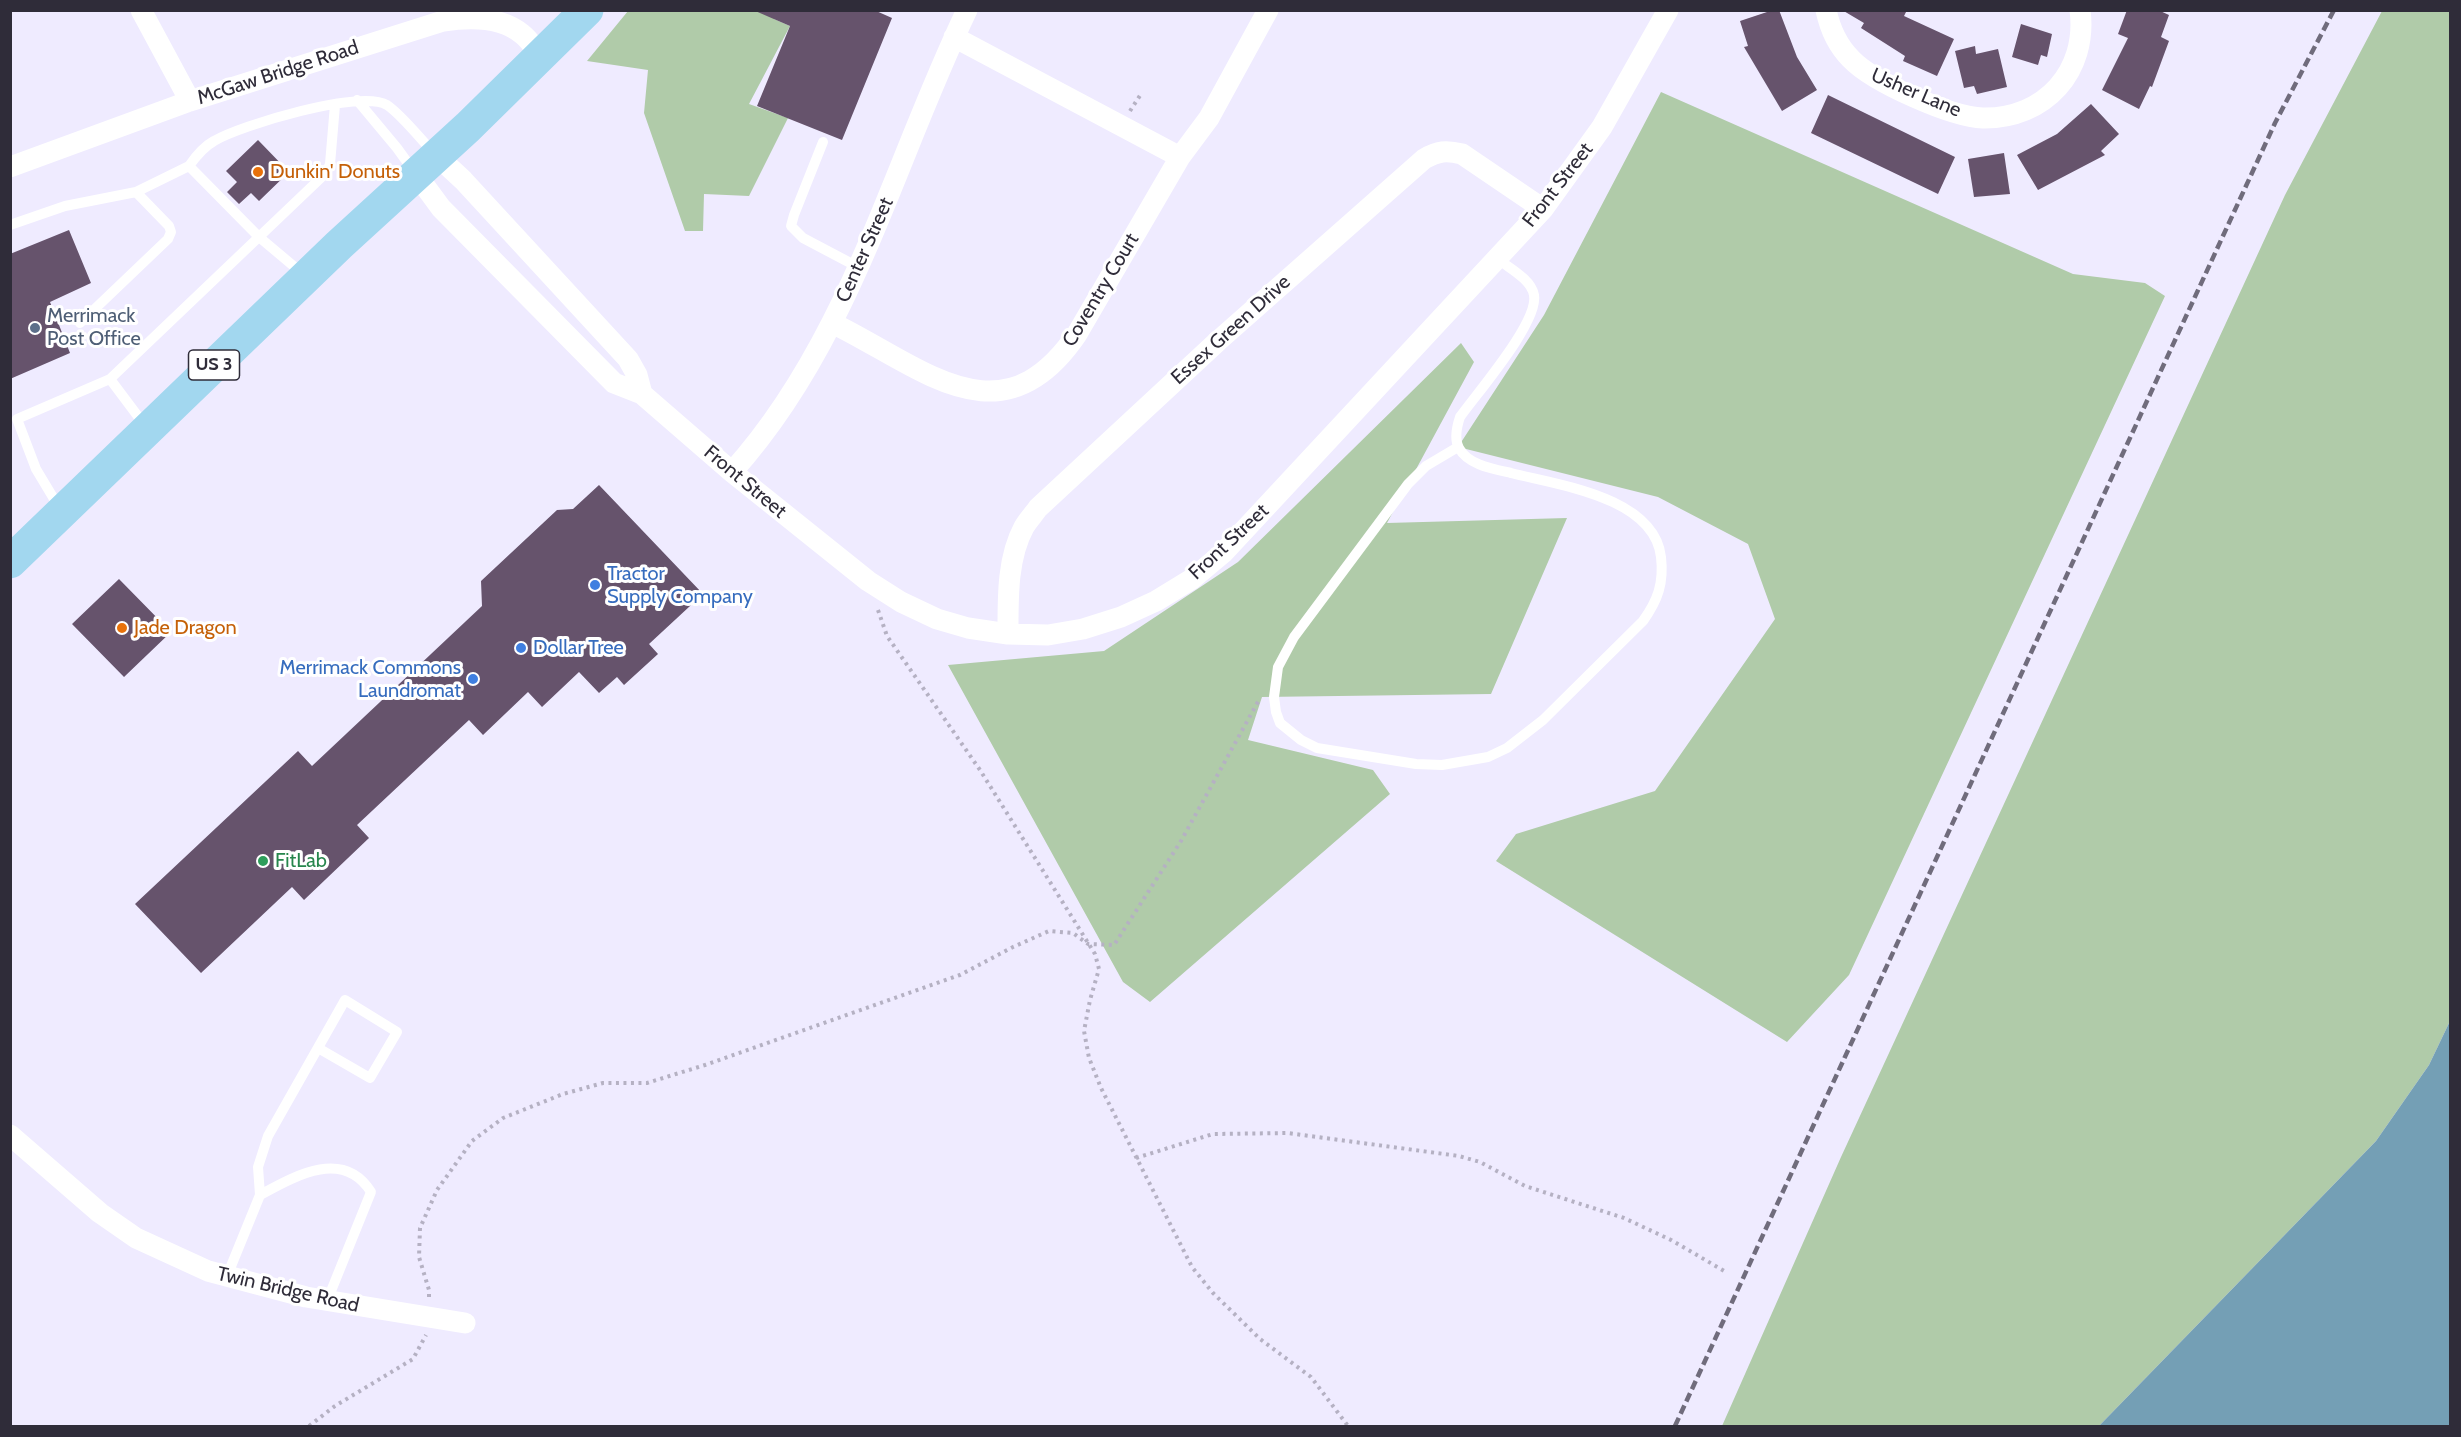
<!DOCTYPE html>
<style>
body{margin:0}
#map{position:relative;width:2461px;height:1437px;overflow:hidden;background:#efebff;font-family:Cabin,sans-serif}
canvas{display:block}
.frame{position:absolute;inset:0;border:12px solid #2f2c39;pointer-events:none}
</style>
<div id="map">
<canvas width="2461" height="1437"></canvas>
<div class="frame"></div>
</div>
<script>
const ctx = document.querySelector('canvas').getContext('2d');
ctx.lineJoin = 'round';
function paint(path, color) { ctx.fillStyle = color; ctx.fill(path, 'evenodd'); }
function stroke(path, color, width, dash) { ctx.strokeStyle = color; ctx.lineWidth = width; ctx.lineCap = dash ? 'butt' : 'round'; ctx.setLineDash(dash || []); ctx.stroke(path); }
function write(font, color, halo, rows, align = 'center') {
  ctx.font = font + ' Cabin,sans-serif'; ctx.lineWidth = 6; ctx.setLineDash([]); ctx.textBaseline = 'middle'; ctx.strokeStyle = halo; ctx.fillStyle = color; for (const [text, x, y, turn = 0] of rows) {
    ctx.save(); ctx.translate(x, y); ctx.rotate((+turn || 0) * Math.PI / 180); ctx.textAlign = isNaN(turn) ? turn : align; if (halo) ctx.strokeText(text, 0, 0); ctx.fillText(text, 0, 0); ctx.restore();
  }
}
const green = new Path2D(`
 M628,11H778L774,19L790,26L749,104L788,118L749,196L704,194L703,231H685L644,113L648,70L587,61Z
 M2382,11H2450V1021L2429,1065L2376,1141L2099,1426H1722L1841,1157L2285,195Z
 M1661,92L2073,274L2145,283L2165,296L1849,975L1787,1042L1496,861L1516,834L1655,791L1775,619L1748,544L1658,497L1458,447L1544,315Z
 M1461,343L1474,362L1387,523L1567,518L1491,694L1262,697L1248,740L1373,770L1390,794L1150,1002L1123,982L948,665L1104,651L1238,562Z`);
const water = new Path2D(`
 M2450,1021V1426H2099L2376,1141L2429,1065Z`);
const building = new Path2D(`
 M753,10H874L892,18L842,140L757,106L790,26Z
 M1773,10H1779L1797,57L1817,90L1782,111L1744,47L1748,46L1740,21Z
 M1842,10H1907L1904,16L1954,39L1937,76L1903,61L1905,56L1861,28L1864,23Z
 M2127,10H2158L2169,15L2161,37L2169,41L2152,87L2150,86L2139,109L2102,90L2128,38L2118,34Z
 M2021,24L2052,34L2047,57L2041,55L2038,65L2012,57Z
 M1975,46L1976,54L1998,49L2007,87L1977,94L1974,86L1964,88L1955,51Z
 M1828,95L1955,157L1938,194L1811,133Z
 M2091,104L2119,134L2101,151L2105,155L2038,190L2017,155L2057,134Z
 M258,140L289,172L259,201L251,193L239,204L227,192L237,182L226,171Z
 M2004,153L2010,194L1974,197L1968,159Z
 M69,230L91,283L50,302L70,353L10,379V254Z
 M599,485L703,594L649,644L658,654L624,685L617,677L599,693L579,672L542,707L528,692L483,735L469,720L357,825L369,838L304,900L292,887L201,973L135,904L298,751L312,766L482,606L481,581L557,510L573,509Z
 M119,579L171,632L124,677L72,624Z`);
const path = new Path2D(`
 M1130,111L1141,94
 M878,610L887,636L980,770L1095,954L1099,969L1090,1000L1084,1031L1089,1058L1101,1088L1192,1267L1213,1293L1260,1339L1311,1377L1348,1426
 M1136,1158L1213,1134L1288,1133L1459,1156L1480,1162L1525,1186L1624,1218L1671,1240L1726,1272
 M429,1297V1290L419,1257L420,1228L437,1190L472,1141L503,1118L563,1094L603,1083H647L705,1065L960,975L1013,947L1049,931L1073,933L1088,944L1114,945L1181,841L1260,698
 M309,1426L335,1406L413,1359L426,1335`);
const service = new Path2D(`
 M357,100L397,148L415,173
 M823,142L794,215L791,226L803,238L858,267
 M189,166C196,156 203,147 214,141C241,125 361,89 387,105C403,116 421,140 435,154
 M10,225L65,206L136,192L189,166L259,237L303,274
 M80,323L168,239L171,232L169,226L136,192
 M110,379L326,173L330,164L335,105
 M1458,447L1426,466L1408,484L1294,637L1278,667L1274,697L1276,712L1280,723L1301,740L1317,748L1416,764L1442,765L1488,757L1507,748L1543,720L1643,621C1658,600 1664,583 1661,557C1654,497 1558,485 1511,473C1493,469 1468,465 1459,448C1454,439 1457,426 1460,417C1477,393 1539,322 1534,295C1531,279 1509,268 1498,259
 M60,509L36,469L17,419L110,379L146,427
 M260,1195C295,1176 343,1148 371,1192L327,1301
 M227,1276L260,1195L258,1167L268,1136L345,1000L397,1032L370,1078L318,1048`);
const minor = new Path2D(`
 M141,10L190,101
 M1826,10C1830,29 1837,45 1851,59C1873,82 1951,117 1983,118C2045,119 2088,71 2080,10
 M954,37L1180,157
 M436,155L463,180L628,359L637,375L642,394
 M10,167L190,101L443,21C469,17 501,16 522,34C529,39 535,49 541,56
 M416,174L441,208L614,383L642,394L732,472L868,581L901,602L937,619L968,628L1008,634L1048,635L1083,629L1121,617L1156,601L1192,579L1223,553L1543,209L1602,127L1668,10
 M832,323C921,366 1001,446 1077,334L1180,157L1209,118L1268,10
 M732,472C850,341 892,166 967,10
 M1008,634C1008,599 1007,558 1024,527C1028,520 1034,514 1038,508L1218,341L1424,159C1438,151 1446,150 1462,154L1543,209
 M10,1135L100,1213L136,1238L208,1271L306,1297L465,1323`);
const primary = new Path2D(`
 M10,562L339,245L468,127L587,10`);
const rail = new Path2D(`
 M1675,1426L2275,123L2334,10`);
const markers = [
 [258,172,6,"#e8710a"],
 [35,328,6,"#5c6f8a"],
 [595,585,6,"#3f7fe0"],
 [122,628,6,"#e8710a"],
 [521,648,6,"#3f7fe0"],
 [473,679,6,"#3f7fe0"],
 [263,861,6,"#2e9e5b"]
];
const shields = [
 [214,365,51]
];
const shieldNames = [
 ["US 3",214,365]
];
const streetNames = [
 ["McGaw Bridge Road",278,73,-18],
 ["Usher Lane",1916,93,23],
 ["Front Street",1558,185,-52],
 ["Center Street",865,250,-66],
 ["Coventry Court",1101,290,-59],
 ["Essex Green Drive",1231,330,-42],
 ["Front Street",745,482,40],
 ["Front Street",1229,542,-43],
 ["Twin Bridge Road",288,1290,13]
];
const foodNames = [
 ["Dunkin' Donuts",270,172],
 ["Jade Dragon",134,628]
];
const serviceNames = [
 ["Merrimack",47,316],
 ["Post Office",47,339]
];
const shopNames = [
 ["Tractor",607,574],
 ["Supply Company",607,597],
 ["Dollar Tree",533,648],
 ["Merrimack Commons",461,668,"right"],
 ["Laundromat",461,691,"right"]
];
const leisureNames = [
 ["FitLab",275,861]
];
paint(green, '#b0cba9');
paint(water, '#749fb5');
paint(building, '#66536c');
stroke(path, '#b5b1c3', 4, [3, 4.5]);
stroke(service, '#fff', 10);
stroke(minor, '#fff', 21);
stroke(primary, '#a2d7ef', 33);
stroke(rail, '#706c7c', 4.5, [9, 4.5]);
for (const [x, y, r, color] of markers) { const dot = new Path2D(); dot.arc(x, y, r, 0, 2 * Math.PI); ctx.fillStyle = color; ctx.fill(dot); stroke(dot, '#fff', 2); }
for (const [x, y, w] of shields) { const box = new Path2D(); box.roundRect(x - w / 2, y - 15, w, 30, 4.5); ctx.fillStyle = '#fff'; ctx.fill(box); stroke(box, '#2f2c39', 1.5); }
write('bold 18px', '#2f2c39', null, shieldNames);
write('20px', '#2f2c39', '#fff', streetNames);
write('20px', '#c56008', '#fff', foodNames, 'left');
write('20px', '#4e5e75', '#fff', serviceNames, 'left');
write('20px', '#366cbe', '#fff', shopNames, 'left');
write('20px', '#27864d', '#fff', leisureNames, 'left');
</script>
